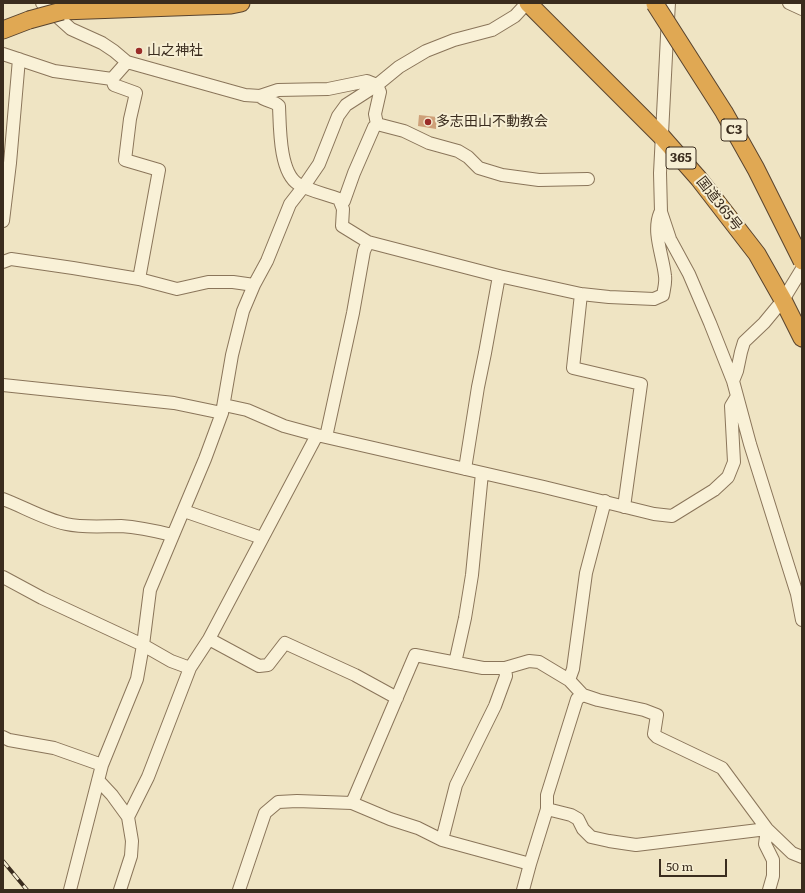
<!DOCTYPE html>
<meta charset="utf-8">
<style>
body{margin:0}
#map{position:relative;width:805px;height:893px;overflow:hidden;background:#efe4c3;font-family:Literata,serif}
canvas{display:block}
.frame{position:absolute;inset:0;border:4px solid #3a2c1e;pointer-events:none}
.scale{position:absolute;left:659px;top:859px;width:68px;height:18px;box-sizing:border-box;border:2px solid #3a2c1e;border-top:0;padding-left:5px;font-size:12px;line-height:14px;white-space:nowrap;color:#3a2c1e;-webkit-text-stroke:3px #f6eed3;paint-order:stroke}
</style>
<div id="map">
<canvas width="805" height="893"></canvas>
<div class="frame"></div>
<div class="scale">50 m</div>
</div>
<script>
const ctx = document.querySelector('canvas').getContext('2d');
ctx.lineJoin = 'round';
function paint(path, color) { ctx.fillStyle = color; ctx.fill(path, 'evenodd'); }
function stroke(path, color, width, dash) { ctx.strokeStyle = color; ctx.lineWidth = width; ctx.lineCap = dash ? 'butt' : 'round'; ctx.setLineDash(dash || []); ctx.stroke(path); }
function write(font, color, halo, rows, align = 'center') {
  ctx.font = font + ' Literata,"Noto Sans JP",serif'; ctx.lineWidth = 4; ctx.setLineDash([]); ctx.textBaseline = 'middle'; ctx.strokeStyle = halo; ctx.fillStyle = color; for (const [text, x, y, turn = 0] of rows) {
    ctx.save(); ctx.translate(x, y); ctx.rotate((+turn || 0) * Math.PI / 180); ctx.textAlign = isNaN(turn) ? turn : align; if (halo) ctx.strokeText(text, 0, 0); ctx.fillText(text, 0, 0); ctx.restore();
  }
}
const building = new Path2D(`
 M419,115L437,117L436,129L418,126Z`);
const minor = new Path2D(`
 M42,3L71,29L102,43L114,51L127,62L245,95L260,96L278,90L328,89L367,81L377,85L380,92L375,114L377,124
 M669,3L667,36L660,173L661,212L670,239L689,274L710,323L733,381L750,444L797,594L802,620
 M789,3L802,9
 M3,54L54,71L112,79L127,62
 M112,79L114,85L136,93L130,119L125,160L159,170L139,279
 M260,96C265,102 273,100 279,106C280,126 279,172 298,184C310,191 326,194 339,199L343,209L342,226L368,242L499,276L581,294L609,297L654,299L663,295C664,289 666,282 665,276C663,256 652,232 660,213
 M341,204L344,201L354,173L374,127L377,124L404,131L429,143L458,151L468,157L479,168L502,175L539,180L588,179
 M3,221L10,163L19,59
 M3,262L11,259L73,268L139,279L177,289L208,282H233L254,285
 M581,294L573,368L641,384L624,507
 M733,381L737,371L741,352L744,342L764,323L783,300L802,269
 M3,385L174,403L222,413
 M224,405L247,410L284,426L317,435L544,487L654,514L672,516L714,490L728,477L734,462L731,406L737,396
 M326,437L353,313L364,251L368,242
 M465,469L478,387L485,353L499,276
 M3,499C24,507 44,519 66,524C84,528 103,526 121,526C138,527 156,531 172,535
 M184,511L262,538
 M3,577L42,598L143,645L171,661L190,668
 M209,639L259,666L268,665L285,643L355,675L397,698
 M455,663L465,618L472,575L482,473
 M569,680L573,669L586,573L605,501
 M3,737L9,740L54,748L102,765
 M98,780L112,795L128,817
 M547,809L571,815L578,819L583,829L591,837L609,841L636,845L767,829
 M767,829L765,844L773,860V876L769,890
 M442,840L456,785L495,706L506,676L505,668
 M530,864L442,840L418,828L390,819L352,803L415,655L483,668H505L529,661L539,662L569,680L583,695L598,700L644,710L657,715L654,734L657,737L722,768L767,829L792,853L802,857
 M70,890L102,765L137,679L143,645L150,590L205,459L222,413L232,355L243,311L254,285L267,261L290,204L304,186L319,164L338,116L346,105L377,85L399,67L426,51L454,40L492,30L515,16L527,3
 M120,890L131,856L132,841L128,817L148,777L190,668L209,639L317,435
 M239,890L265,813L278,802L297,801L352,803
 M523,890L530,864L547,809V795L577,699L583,695`);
const highway = new Path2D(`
 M528,3L663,138L699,179L757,254L783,300L802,338
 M62,11L231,5L241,3
 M3,30L29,20`);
const rail = new Path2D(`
 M3,861L27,890`);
const highwayBridge = new Path2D(`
 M655,4L724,112L756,169L802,261
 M29,20L62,11`);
const markers = [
 [139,51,4,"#9a2c28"],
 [428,122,4,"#9a2c28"]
];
const shields = [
 [734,130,26],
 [681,158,30]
];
const shieldNames = [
 ["C3",734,130],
 ["365",681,158]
];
const poiNames = [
 ["山之神社",147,51],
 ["多志田山不動教会",436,122]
];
const streetNames = [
 ["国道365号",719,204,52]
];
paint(building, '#cea079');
stroke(minor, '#8a755a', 14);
stroke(highway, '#58432e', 19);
stroke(minor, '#f9f1d7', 12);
stroke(highway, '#e0a853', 17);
stroke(rail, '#3a2c1e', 4);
stroke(rail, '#f6eed3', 2.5, [8]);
stroke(highwayBridge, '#58432e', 19, []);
stroke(highwayBridge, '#e0a853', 17);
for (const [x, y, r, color] of markers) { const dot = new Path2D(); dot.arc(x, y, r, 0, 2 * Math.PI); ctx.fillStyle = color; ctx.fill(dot); stroke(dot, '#f6eed3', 1.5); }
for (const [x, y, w] of shields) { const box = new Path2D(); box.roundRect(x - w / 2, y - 11, w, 22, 3); ctx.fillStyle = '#f6eed3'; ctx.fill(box); stroke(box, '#3a2c1e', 1); }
write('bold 13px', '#3a2c1e', null, shieldNames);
write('14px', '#3a2c1e', '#f6eed3', poiNames, 'left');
write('14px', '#3a2c1e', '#f6eed3', streetNames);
</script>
